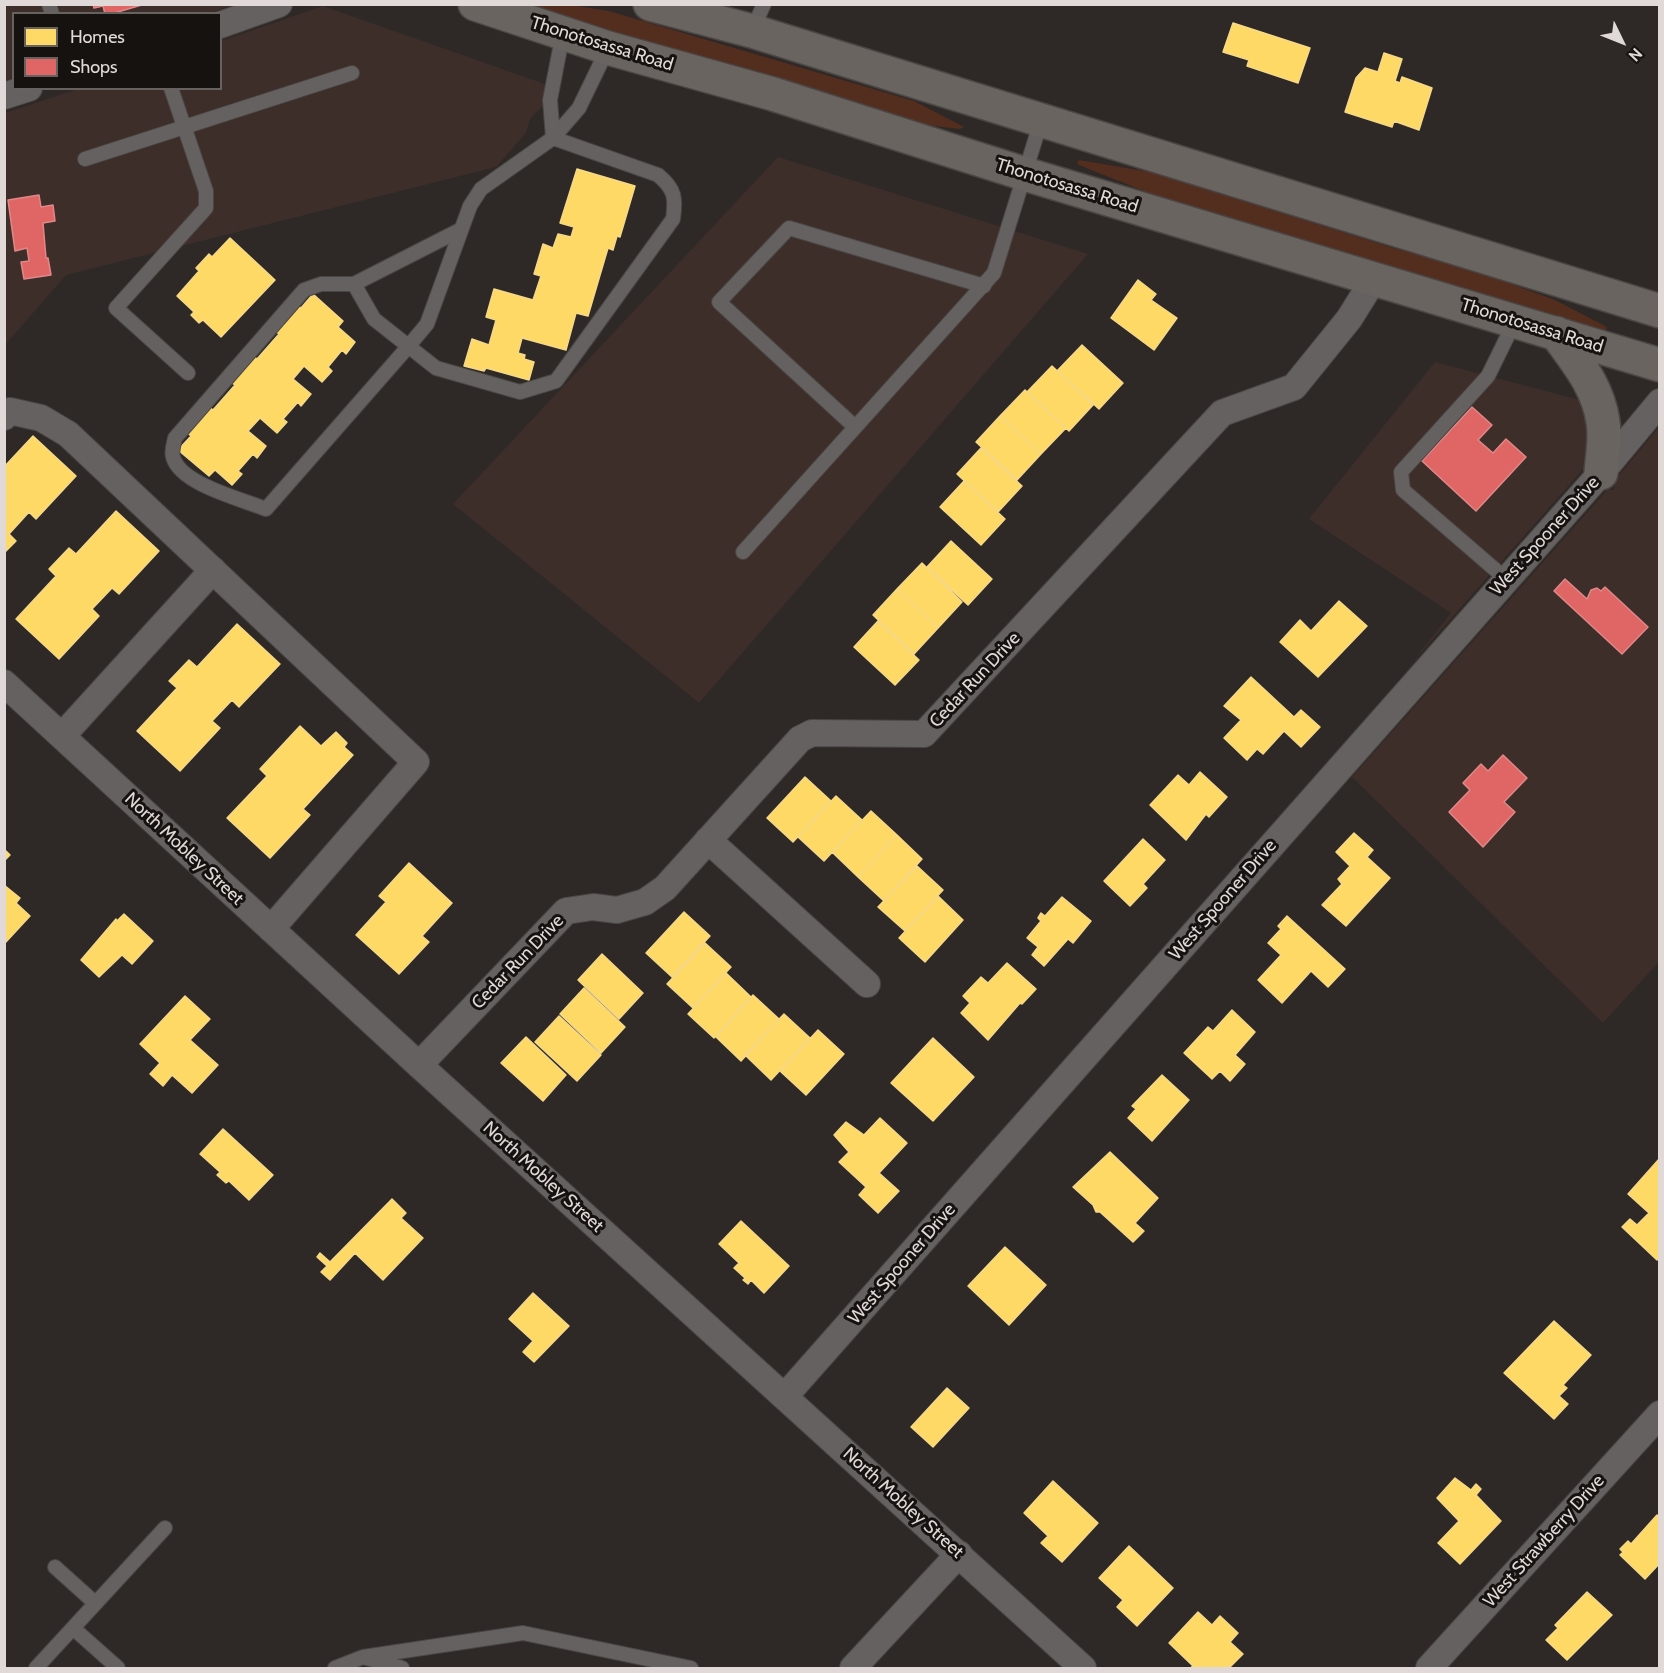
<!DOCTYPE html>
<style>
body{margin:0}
#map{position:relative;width:1664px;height:1673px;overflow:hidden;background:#2e2927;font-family:Cabin,sans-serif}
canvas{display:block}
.frame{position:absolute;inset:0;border:6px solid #e0d9d7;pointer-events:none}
.legend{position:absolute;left:12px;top:12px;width:210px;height:78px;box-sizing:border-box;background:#161210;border:2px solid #676260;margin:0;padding:8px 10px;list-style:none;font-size:18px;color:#e0d9d7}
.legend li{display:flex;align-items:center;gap:12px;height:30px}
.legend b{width:30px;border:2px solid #676260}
.north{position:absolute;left:1592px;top:12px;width:60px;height:60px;-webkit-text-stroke:4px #161210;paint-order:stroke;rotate:133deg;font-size:16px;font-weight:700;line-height:24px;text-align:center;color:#e0d9d7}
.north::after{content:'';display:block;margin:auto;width:21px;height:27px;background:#e0d9d7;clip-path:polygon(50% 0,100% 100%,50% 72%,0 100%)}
</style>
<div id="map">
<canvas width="1664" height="1673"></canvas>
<div class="frame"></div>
<ul class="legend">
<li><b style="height:16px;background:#ffd966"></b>Homes</li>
<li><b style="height:16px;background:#e06666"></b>Shops</li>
</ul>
<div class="north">N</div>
</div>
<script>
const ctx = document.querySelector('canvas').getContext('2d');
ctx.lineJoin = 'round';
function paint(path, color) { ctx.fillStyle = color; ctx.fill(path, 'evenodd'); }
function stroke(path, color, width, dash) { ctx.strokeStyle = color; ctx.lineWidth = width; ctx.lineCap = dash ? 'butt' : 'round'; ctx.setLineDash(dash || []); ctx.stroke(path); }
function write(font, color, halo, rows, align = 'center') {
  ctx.font = font + ' Cabin,sans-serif'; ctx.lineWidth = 6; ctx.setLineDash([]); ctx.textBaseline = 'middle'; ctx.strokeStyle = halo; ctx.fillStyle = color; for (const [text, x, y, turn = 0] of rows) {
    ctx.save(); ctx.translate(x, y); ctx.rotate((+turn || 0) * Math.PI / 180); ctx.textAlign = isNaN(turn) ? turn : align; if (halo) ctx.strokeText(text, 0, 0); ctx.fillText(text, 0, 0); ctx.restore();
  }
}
const built = new Path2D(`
 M4,5H233L207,14H14L13,78L5,81Z
 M323,6L559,89L530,119L526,133L496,167L66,275L5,345V113L78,89L220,88L221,41Z
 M778,157L1088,254L699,703L453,504Z
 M1435,362L1584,401L1589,423L1586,466L1410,665L1451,613L1309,519Z
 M1659,427V962L1603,1023L1352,777L1608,489L1614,490L1615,480Z`);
const green = new Path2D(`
 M525,5H571L609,11L914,101L964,127L960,129L909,123Z
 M1079,160L1150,172L1393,248L1471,269L1555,300L1607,327L1606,330L1599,329L1159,197L1079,165L1077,163Z`);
const homes = new Path2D(`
 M1233,23L1310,48L1298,83L1247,66L1249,60L1223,52Z
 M1384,53L1402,59L1395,81L1400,83L1402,77L1432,88L1419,130L1394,121L1392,127L1345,112L1356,78L1365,68L1378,72Z
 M577,169L635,186L620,237L617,236L613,250L608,248L588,316L576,313L566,350L522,338L518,353L525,355L524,359L534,362L529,380L486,368L484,371L464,366L472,339L489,345L496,320L486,317L494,289L533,300L541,276L534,274L543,244L553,248L558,234L571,237L574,227L560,223Z
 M230,238L275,280L221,337L203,320L199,323L191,315L194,312L177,296L199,271L196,268L209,254L212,257Z
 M1138,280L1156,294L1151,300L1177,318L1154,350L1111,318Z
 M313,294L343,321L338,327L355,342L346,354L342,350L328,367L332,371L322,382L304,366L293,379L311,394L301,406L298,402L283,419L287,422L277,433L260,418L248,431L266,446L257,458L253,454L238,471L242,474L232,485L215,470L209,476L178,450L191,436L185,431L207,405L213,410L235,385L229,381L252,355L257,359L279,334L273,330L296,304L301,308Z
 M1082,345L1123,383L1099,409L1057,371Z
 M1052,366L1093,405L1069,431L1027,392Z
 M1025,390L1066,428L1041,454L1000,416Z
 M1000,416L1041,454L1017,480L976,442Z
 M33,436L76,476L36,519L29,512L9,534L16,541L4,553V467Z
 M981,448L1022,486L998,512L957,474Z
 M964,481L1005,519L981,545L940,507Z
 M116,511L159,551L119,594L112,588L92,609L99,616L59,659L16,619L56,576L49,569L69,548L76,554Z
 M951,541L992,579L968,605L927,567Z
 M922,563L962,602L938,628L897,589Z
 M897,589L938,628L914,654L873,615Z
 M1339,601L1367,626L1318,677L1280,642L1300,620L1311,631Z
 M878,621L919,660L895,685L854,647Z
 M237,624L280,664L239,707L232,700L212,721L220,728L180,771L137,731L177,688L169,681L189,660L197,667Z
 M1251,677L1294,717L1301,710L1320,727L1301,747L1284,731L1263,754L1257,749L1247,760L1224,738L1241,720L1224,706Z
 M300,726L321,746L336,732L347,743L344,747L353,755L303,809L310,815L270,858L227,818L267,776L260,769Z
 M1200,772L1227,797L1209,817L1206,814L1186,840L1150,805L1178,775L1189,785Z
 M805,777L831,801L793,842L767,818Z
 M836,796L862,820L824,861L798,837Z
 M871,811L897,835L858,877L832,852Z
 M1354,833L1373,850L1367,857L1390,878L1346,926L1322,905L1342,884L1338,879L1350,866L1336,852Z
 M897,835L922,859L884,901L858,877Z
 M1143,839L1165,860L1143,884L1147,888L1130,906L1104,881Z
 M4,849L10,855L4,861Z
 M409,863L452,903L422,936L429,942L399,974L356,935L386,902L379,896Z
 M917,866L943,890L905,931L878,907Z
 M4,885L20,898L16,903L30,916L5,943Z
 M938,896L963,920L925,962L899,938Z
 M1062,897L1091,921L1073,943L1068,939L1044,966L1032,955L1038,947L1027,938L1041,921L1038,918L1041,913L1045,916Z
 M684,912L710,936L672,977L646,953Z
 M124,914L153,941L132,964L122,955L99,977L81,960L116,919L117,921Z
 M1287,916L1345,969L1328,987L1311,971L1282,1003L1258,980L1281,955L1268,943L1281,929L1278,926Z
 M705,943L731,967L693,1008L667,984Z
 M602,954L643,993L619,1019L578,980Z
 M1007,963L1036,989L1022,1004L1020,1003L988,1040L961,1013L970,1003L963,996L981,977L988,983Z
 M726,973L751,997L714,1038L688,1014Z
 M584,988L625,1027L601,1053L560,1014Z
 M753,995L779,1019L741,1061L716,1037Z
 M185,996L210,1019L190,1040L218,1065L192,1093L172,1075L163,1086L150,1074L160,1063L140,1044Z
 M1232,1010L1255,1032L1235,1055L1245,1064L1230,1081L1220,1071L1212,1079L1184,1053L1208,1027L1213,1031Z
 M784,1014L810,1038L771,1080L745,1055Z
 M559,1016L601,1055L577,1081L535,1042Z
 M818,1030L844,1054L806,1095L780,1071Z
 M526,1037L566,1075L543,1101L501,1063Z
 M933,1038L974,1077L933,1121L891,1083Z
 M1162,1075L1189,1100L1152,1141L1128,1118L1136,1109L1132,1106Z
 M880,1118L907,1143L879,1173L899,1191L878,1213L859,1195L866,1187L839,1162L849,1152L834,1135L846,1122L864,1135Z
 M223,1129L273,1175L249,1200L229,1181L226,1183L217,1175L220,1172L200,1154Z
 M1110,1152L1158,1198L1135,1223L1144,1231L1133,1242L1100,1212H1096L1093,1205L1073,1187Z
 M1660,1158V1257L1657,1260L1622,1227L1630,1219L1637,1225L1649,1213L1628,1194Z
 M392,1199L406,1213L401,1218L423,1238L383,1280L355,1253L330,1280L321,1272L327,1266L317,1257L320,1253L330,1262Z
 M741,1221L789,1266L764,1293L751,1280L748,1284L743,1280L745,1278L734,1268L739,1263L719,1244Z
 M1005,1247L1046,1285L1009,1325L968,1286Z
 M533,1293L569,1326L534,1362L523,1352L533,1341L509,1319Z
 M1554,1321L1591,1355L1563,1385L1567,1388L1559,1396L1568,1404L1554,1419L1504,1373Z
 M947,1388L969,1408L933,1447L911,1427Z
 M1455,1478L1471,1490L1476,1484L1481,1489L1476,1495L1501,1521L1460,1564L1438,1543L1459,1521L1437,1498Z
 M1053,1481L1098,1523L1062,1562L1041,1543L1048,1536L1024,1513Z
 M1657,1515L1660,1517V1563L1645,1579L1620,1555L1623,1552L1620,1549L1628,1541L1631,1544Z
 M1129,1546L1173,1588L1137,1626L1117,1607L1123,1600L1099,1578Z
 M1587,1592L1612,1615L1567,1660L1546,1640L1558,1628L1555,1625Z
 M1198,1612L1212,1625L1220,1616L1238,1633L1230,1642L1243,1654L1229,1668H1190L1193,1666L1169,1643Z`);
const shops = new Path2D(`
 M93,4H145L111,14H105L103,6L94,8Z
 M39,195L41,207L53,205L55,221L43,223L46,258H48L51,275L24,279L21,262L29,261L27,248L15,251L8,200Z
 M1472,407L1492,425L1478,440L1493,453L1506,439L1526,457L1476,511L1422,461Z
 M1565,579L1587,599L1591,590L1597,588L1601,591L1605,587L1648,627L1622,654L1554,591Z
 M1503,755L1527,778L1504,802L1515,812L1483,847L1449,812L1470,790L1463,783L1481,764L1488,771Z`);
const service = new Path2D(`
 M49,4L52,14
 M752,31L764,4
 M563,33L550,100L553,138L579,108L608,48
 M171,88L206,191V208L116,308L188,373
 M85,159L352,73
 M354,284H321L304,290L175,438C174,443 171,451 173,457C180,484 241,499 266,509L407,348L427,324L470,206L481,189L553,138L658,175C675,189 676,198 673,219L556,381L520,392L436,368L374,319L354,284L460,230
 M855,427L719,302L789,228L984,286
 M743,552L994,273L1041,121
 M1506,579L1403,490L1401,472L1488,376L1515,321
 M55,1567L95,1603
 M73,1628L118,1668
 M363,1657L523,1633L691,1668
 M36,1668L165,1528
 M335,1668L363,1657L402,1668`);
const minor = new Path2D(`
 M220,25L279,4
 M4,96L29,88
 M4,417L10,411L41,418L68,434L416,762L271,929
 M4,683L419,1065L1083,1668
 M62,736L213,570
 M708,840L867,984
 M419,1065L566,911L593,907L617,910L645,902L665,888L800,739L812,733L924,734L1222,413L1294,387L1349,319L1374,279
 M785,1396L1601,473L1660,402
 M853,1668L959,1554
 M1429,1668L1660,1414`);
const secondary = new Path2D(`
 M475,4L608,48L773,94L1025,174L1660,365
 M650,4L752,31L1660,311
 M1556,333C1576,361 1598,386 1603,422C1606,438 1602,457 1601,473`);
const streetNames = [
 ["Thonotosassa Road",602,44,17],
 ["Thonotosassa Road",1067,186,17],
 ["Thonotosassa Road",1532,326,17],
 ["West Spooner Drive",1545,536,-48],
 ["Cedar Run Drive",975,680,-47],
 ["North Mobley Street",184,849,43],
 ["West Spooner Drive",1223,900,-49],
 ["Cedar Run Drive",518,962,-46],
 ["North Mobley Street",543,1177,42],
 ["West Spooner Drive",902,1264,-49],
 ["North Mobley Street",903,1503,42],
 ["West Strawberry Drive",1544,1541,-48]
];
paint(built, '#3d2e29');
paint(green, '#532d1e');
paint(homes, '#ffd966');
stroke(homes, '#f6d988', 1.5);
paint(shops, '#e06666');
stroke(shops, '#e08888', 1.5);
stroke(service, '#4a4644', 16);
stroke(minor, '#4a4644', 28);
stroke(secondary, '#4a4644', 36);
stroke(service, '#656160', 14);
stroke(minor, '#656160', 26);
stroke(secondary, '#6a6461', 33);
write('18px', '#e0d9d7', '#161210', streetNames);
</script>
